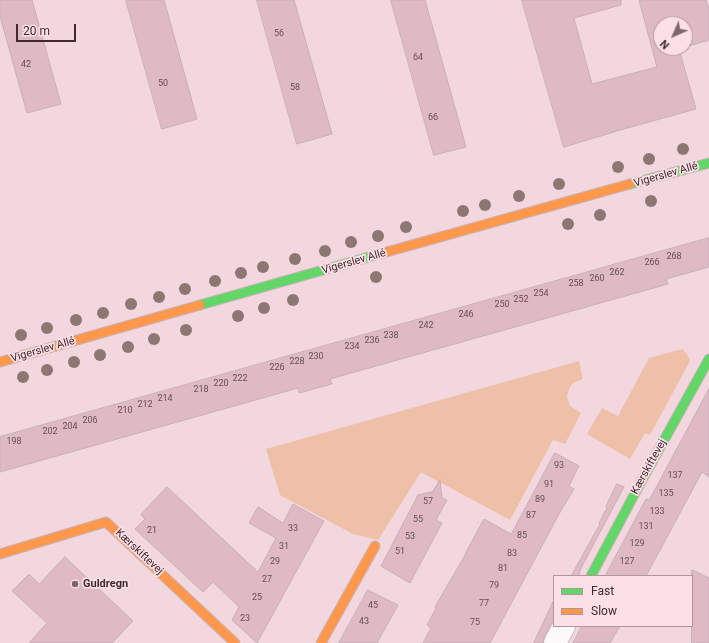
<!DOCTYPE html>
<meta charset="utf-8">
<style>
body{margin:0}
#map{position:relative;width:709px;height:643px;overflow:hidden;background:#f2d7de;font-family:Roboto,sans-serif}
canvas{display:block}
.legend{position:absolute;left:553px;top:575px;width:140px;height:52px;box-sizing:border-box;background:#fddfe6;border:1px solid #b1979d;margin:0;padding:5px 7px;list-style:none;font-size:12px;color:#3e2b30}
.legend li{display:flex;align-items:center;gap:8px;height:20px}
.legend b{width:20px;border:1px solid #b1979d}
.north{position:absolute;left:653px;top:16px;width:40px;height:40px;box-sizing:border-box;background:#fddfe6;border:1px solid #b1979d;border-radius:50%;rotate:225deg;font-size:11px;font-weight:700;line-height:16px;text-align:center;color:#3e2b30}
.north::after{content:'';display:block;margin:auto;width:14px;height:18px;background:#7d676d;clip-path:polygon(50% 0,100% 100%,50% 72%,0 100%)}
.scale{position:absolute;left:16px;top:24px;width:60px;height:18px;box-sizing:border-box;border:2px solid #3e2b30;border-top:0;padding-left:5px;font-size:12px;line-height:14px;white-space:nowrap;color:#3e2b30;-webkit-text-stroke:3px #fddfe6;paint-order:stroke}
</style>
<div id="map">
<canvas width="709" height="643"></canvas>
<ul class="legend">
<li><b style="height:5px;background:#63d668"></b>Fast</li>
<li><b style="height:5px;background:#ff974d"></b>Slow</li>
</ul>
<div class="north">N</div>
<div class="scale">20 m</div>
</div>
<script>
const ctx = document.querySelector('canvas').getContext('2d');
ctx.lineJoin = 'round';
function paint(path, color) { ctx.fillStyle = color; ctx.fill(path, 'evenodd'); }
function stroke(path, color, width, dash) { ctx.strokeStyle = color; ctx.lineWidth = width; ctx.lineCap = dash ? 'butt' : 'round'; ctx.setLineDash(dash || []); ctx.stroke(path); }
function write(font, color, halo, rows, align = 'center') {
  ctx.font = font + ' Roboto,sans-serif'; ctx.lineWidth = 3.5; ctx.setLineDash([]); ctx.textBaseline = 'middle'; ctx.strokeStyle = halo; ctx.fillStyle = color; for (const [text, x, y, turn = 0] of rows) {
    ctx.save(); ctx.translate(x, y); ctx.rotate((+turn || 0) * Math.PI / 180); ctx.textAlign = isNaN(turn) ? turn : align; if (halo) ctx.strokeText(text, 0, 0); ctx.fillText(text, 0, 0); ctx.restore();
  }
}
const green = new Path2D(`
 M682,349L687,354L690,361L650,435L645,433L630,459L587,434L602,408L618,416L649,358Z
 M579,361L583,379L573,383L569,389L567,397L570,406L581,413L565,444L553,440L510,520L421,472L378,540L353,534L280,495L266,449Z`);
const building = new Path2D(`
 M0,0H32L61,104L27,113L0,16Z
 M126,0H164L197,119L162,129Z
 M257,0H294L332,134L297,144Z
 M391,0H425L466,147L434,155Z
 M522,0H621V5L574,18L592,84L657,67L639,0H706L709,9V40L685,47V24H661V48H681L679,49L696,109L613,132H614L564,147Z
 M709,238V267L666,279L668,284L330,379L332,384L299,393L298,388L0,472V437Z
 M709,389V477L702,472L646,576H605L646,499L649,500Z
 M555,453L579,466L569,486L574,489L559,514L490,643H423L431,628L427,625L436,608L435,607L465,555V554L484,519L511,534Z
 M440,480L442,498L447,500L436,520L442,523L410,583L381,566L418,495L431,492H432Z
 M617,484L624,487L580,570L579,576H571L600,524L599,523L607,508L606,507Z
 M167,487L258,572L276,538L249,523L258,507L283,523L293,504L324,521L257,643L232,620L239,607L213,582L203,592L135,529L145,519L141,515Z
 M65,557L133,621L112,643H29L47,623L12,591L29,574L39,584Z
 M692,570L709,578V643H692Z
 M368,590L398,605L377,643H339Z
 M554,600V619L544,637L543,643H534Z
 M582,626H620L610,643H573Z`);
const street = new Path2D(`
 M555,643L564,626`);
const fast = new Path2D(`
 M630,184L709,163
 M200,305L383,253
 M591,576L642,480L709,359`);
const slow = new Path2D(`
 M383,253L630,184
 M0,362L200,305
 M0,554L106,522L235,643
 M321,643L375,546`);
const trees = [
 [683,149],
 [649,159],
 [618,167],
 [559,184],
 [519,196],
 [651,201],
 [485,205],
 [463,211],
 [600,215],
 [568,224],
 [406,227],
 [378,236],
 [351,242],
 [325,251],
 [295,259],
 [263,267],
 [241,273],
 [376,277],
 [215,281],
 [185,289],
 [159,297],
 [293,300],
 [131,304],
 [264,308],
 [103,313],
 [238,316],
 [76,320],
 [47,328],
 [186,330],
 [21,335],
 [154,339],
 [128,347],
 [100,355],
 [74,362],
 [47,370],
 [23,377]
];
const markers = [
 [75,584,4,"#7d676d"]
];
const numberNames = [
 ["56",279,34],
 ["64",418,58],
 ["42",26,65],
 ["50",163,84],
 ["58",295,88],
 ["66",433,118],
 ["268",674,257],
 ["266",652,263],
 ["262",617,273],
 ["260",597,279],
 ["258",576,284],
 ["254",541,294],
 ["252",521,300],
 ["250",502,305],
 ["246",466,315],
 ["242",426,326],
 ["238",391,336],
 ["236",372,341],
 ["234",352,347],
 ["230",316,357],
 ["228",297,362],
 ["226",277,368],
 ["222",240,379],
 ["220",221,384],
 ["218",201,390],
 ["214",165,399],
 ["212",145,405],
 ["210",125,411],
 ["206",90,421],
 ["204",70,427],
 ["202",50,432],
 ["198",14,442],
 ["93",559,466],
 ["137",675,476],
 ["91",549,485],
 ["135",666,494],
 ["89",540,500],
 ["57",428,502],
 ["133",657,512],
 ["87",531,516],
 ["55",418,520],
 ["131",646,527],
 ["33",293,529],
 ["21",152,531],
 ["85",522,536],
 ["53",410,537],
 ["129",637,544],
 ["31",284,547],
 ["51",400,552],
 ["83",512,554],
 ["29",275,562],
 ["127",627,562],
 ["81",503,569],
 ["27",267,580],
 ["79",494,586],
 ["25",257,598],
 ["77",484,604],
 ["45",373,606],
 ["23",245,619],
 ["43",364,622],
 ["75",475,623]
];
const streetNames = [
 ["Vigerslev Allé",666,175,-16],
 ["Vigerslev Allé",354,262,-16],
 ["Vigerslev Allé",43,350,-16],
 ["Kærskiftevej",649,467,-61],
 ["Kærskiftevej",139,552,43]
];
const poiNames = [
 ["Guldregn",83,584]
];
paint(green, '#edc0a7');
paint(building, '#dfbac5');
stroke(building, '#c5b0b6', 1);
stroke(street, '#c8b4b9', 24);
stroke(fast, '#c8b4b9', 11);
stroke(slow, '#c8b4b9', 11);
stroke(street, '#fdf9fa', 22);
stroke(fast, '#63d668', 9);
stroke(slow, '#ff974d', 9);
ctx.fillStyle = '#8d7772';
for (const [x, y] of trees) { ctx.beginPath(); ctx.arc(x, y, 6, 0, 2 * Math.PI); ctx.fill(); }
for (const [x, y, r, color] of markers) { const dot = new Path2D(); dot.arc(x, y, r, 0, 2 * Math.PI); ctx.fillStyle = color; ctx.fill(dot); stroke(dot, '#fddfe6', 1.5); }
write('9px', '#664f55', null, numberNames);
write('11px', '#3e2b30', '#fddfe6', streetNames);
write('bold 11px', '#3e2b30', '#fddfe6', poiNames, 'left');
</script>
